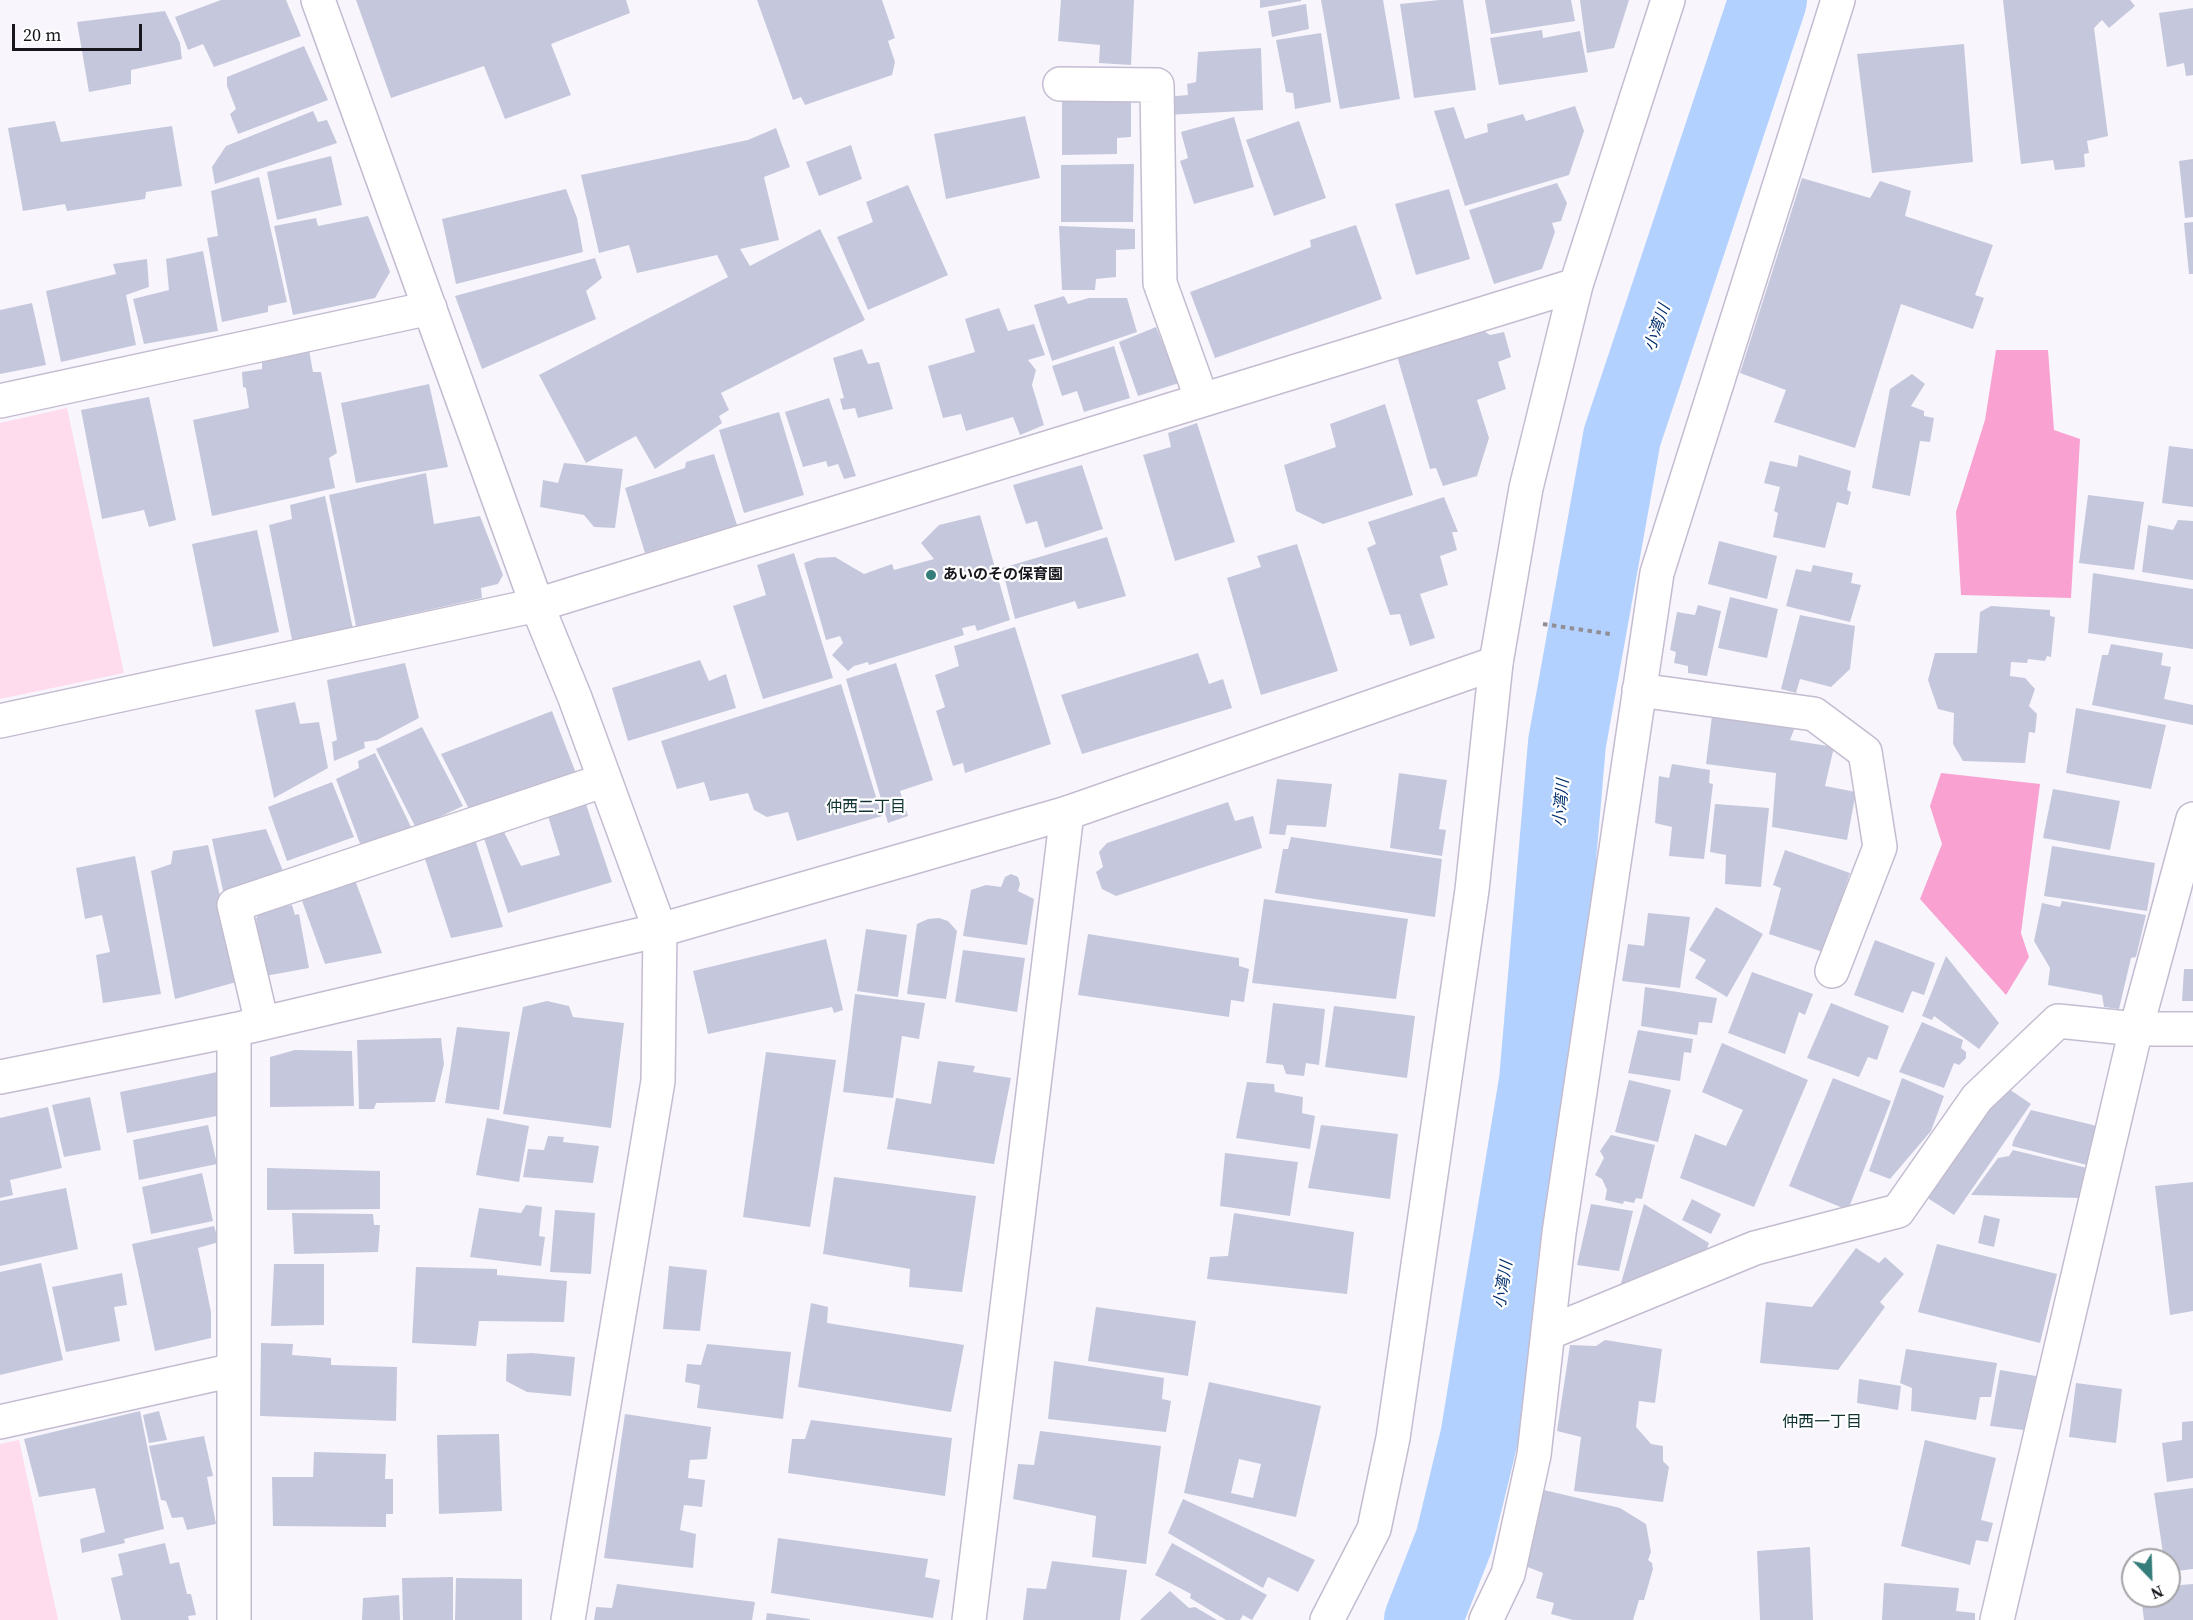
<!DOCTYPE html>
<meta charset="utf-8">
<style>
body{margin:0}
#map{position:relative;width:2193px;height:1620px;overflow:hidden;background:#f8f5fd;font-family:"Source Serif 4",serif}
canvas{display:block}
.north{position:absolute;left:2121px;top:1548px;width:60px;height:60px;box-sizing:border-box;background:#fff;border:2px solid #a3a2a5;border-radius:50%;rotate:157deg;font-size:16px;font-weight:700;line-height:24px;text-align:center;color:#19171e}
.north::after{content:'';display:block;margin:auto;width:21px;height:27px;background:#347d7a;clip-path:polygon(50% 0,100% 100%,50% 72%,0 100%)}
.scale{position:absolute;left:12px;top:24px;width:130px;height:27px;box-sizing:border-box;border:3px solid #19171e;border-top:0;padding-left:8px;font-size:18px;line-height:21px;white-space:nowrap;color:#19171e;-webkit-text-stroke:4px #fff;paint-order:stroke}
</style>
<div id="map">
<canvas width="2193" height="1620"></canvas>
<div class="north">N</div>
<div class="scale">20 m</div>
</div>
<script>
const ctx = document.querySelector('canvas').getContext('2d');
ctx.lineJoin = 'round';
function paint(path, color) { ctx.fillStyle = color; ctx.fill(path, 'evenodd'); }
function stroke(path, color, width, dash) { ctx.strokeStyle = color; ctx.lineWidth = width; ctx.lineCap = dash ? 'butt' : 'round'; ctx.setLineDash(dash || []); ctx.stroke(path); }
function write(font, color, halo, rows, align = 'center') {
  ctx.font = font + ' "Source Serif 4","Noto Sans JP",serif'; ctx.lineWidth = 4.5; ctx.setLineDash([]); ctx.textBaseline = 'middle'; ctx.strokeStyle = halo; ctx.fillStyle = color; for (const [text, x, y, turn = 0] of rows) {
    ctx.save(); ctx.translate(x, y); ctx.rotate((+turn || 0) * Math.PI / 180); ctx.textAlign = isNaN(turn) ? turn : align; if (halo) ctx.strokeText(text, 0, 0); ctx.fillText(text, 0, 0); ctx.restore();
  }
}
const green = new Path2D(`
 M67,408L124,673L0,699V423Z
 M19,1440L58,1620H0V1444Z`);
const forest = new Path2D(`
 M1996,350H2048L2054,430L2080,439L2071,598L1961,595L1956,512L1985,420Z
 M1941,773L2040,784L2021,933L2029,957L2006,995L1920,899L1942,844L1930,806Z`);
const river = new Path2D(`
 M1423,1620L1454,1541L1479,1438L1538,1081L1567,743L1622,437L1768,0`);
const building = new Path2D(`
 M221,0H286L301,36L214,67L203,44L188,50L175,17Z
 M356,0H626L630,13L551,44L571,95L505,119L484,66L391,98Z
 M757,0H882L895,38L888,41L895,62L892,75L805,105L801,97L793,100Z
 M1061,0H1134L1131,65L1099,63L1100,45L1058,41Z
 M1260,0H1301V1L1260,8Z
 M1321,0H1383L1400,99L1340,109Z
 M1440,0H1463L1476,90L1414,98L1400,4Z
 M1485,0H1571L1575,21L1491,34Z
 M1580,0H1629L1614,48L1587,53Z
 M2003,0H2130L2135,6L2109,28L2102,20L2094,28L2108,136L2087,141L2089,153L2084,154L2085,167L2055,170L2053,160L2021,164Z
 M1306,4L1309,29L1272,37L1268,11Z
 M2193,8V75L2186,76L2184,63L2167,67L2159,13Z
 M165,11L180,43L182,59L131,70V84L89,92L77,22Z
 M1542,30L1543,38L1580,31L1588,72L1499,85L1490,38Z
 M1321,33L1331,102L1295,109L1293,93L1286,92L1276,40Z
 M1964,44L1973,162L1872,173L1857,54Z
 M304,46L328,100L238,134L230,114L236,109L227,86V77Z
 M1261,48L1263,110L1166,115L1165,97L1188,95L1187,84L1196,82L1198,52Z
 M1062,98L1131,99V137L1117,138V154L1062,155Z
 M1575,106L1584,131L1569,175L1465,206L1434,111L1454,107L1465,139L1488,132L1487,124L1523,114L1526,121Z
 M313,111L318,122L327,120L337,143L215,184L212,167L226,146Z
 M1025,116L1040,178L946,199L934,134Z
 M1234,117L1254,187L1194,204L1180,161L1188,158L1181,132Z
 M55,121L61,142L172,126L182,186L146,192L145,199L67,211L65,204L23,211L8,128Z
 M1299,121L1326,198L1274,216L1246,140Z
 M776,128L790,167L764,177L779,240L740,249L750,266L820,229L865,320L721,393L729,410L719,416L722,423L655,469L636,436L586,463L539,375L728,277L717,255L637,273L629,245L599,253L581,175L748,140Z
 M851,145L862,179L819,196L806,162Z
 M331,156L342,205L277,220L267,172Z
 M2193,159V217L2185,218L2179,161Z
 M1134,164L1133,222H1061V165Z
 M259,177L287,302L268,306V312L222,322L207,238L218,236L211,191Z
 M1802,178L1870,198L1880,181L1911,191L1905,216L1993,245L1975,295L1984,298L1973,329L1901,304L1855,448L1774,422L1786,390L1740,373Z
 M1557,183L1567,203L1561,221L1552,223L1555,232L1542,269L1494,284L1469,210Z
 M908,185L948,275L868,310L837,237L873,222L866,202Z
 M566,189L577,218L583,252L456,284L442,219Z
 M1449,189L1470,259L1416,275L1395,204Z
 M368,216L390,272L375,298L293,315L274,226L316,218L318,226Z
 M2193,222V274H2189L2184,223Z
 M1356,225L1382,299L1215,358L1190,292L1311,247L1310,240Z
 M1059,226L1135,229V249L1116,250V277L1096,279L1095,290H1062Z
 M203,251L218,331L144,344L133,299L169,290L166,259Z
 M595,258L602,278L586,291L596,319L482,369L455,296Z
 M147,259L149,287L126,295L136,345L61,362L46,291L116,274L113,264Z
 M1064,296L1068,304L1089,298H1127L1137,332L1052,361L1034,305Z
 M32,303L46,365L0,374V310Z
 M999,308L1008,331L1034,324L1045,355L1028,360L1036,370L1032,385L1044,425L1020,435L1013,417L966,431L961,414L943,418L928,366L975,352L965,319Z
 M1156,327L1179,383L1138,396L1119,342Z
 M1479,328L1490,335L1504,332L1511,357L1498,362L1506,389L1477,400L1489,438L1477,476L1443,486L1436,468L1430,469L1397,356Z
 M1114,346L1130,398L1084,412L1077,391L1062,396L1052,366Z
 M862,349L868,364L879,362L893,409L858,418L855,408L843,410L840,399L844,398L833,358Z
 M309,350L313,372H321L337,453L329,458L335,488L212,516L193,420L249,408L246,388L243,387L242,372L262,369V360Z
 M1912,374L1925,384L1911,406L1924,411V416L1934,418L1930,442L1920,441L1910,496L1872,488L1890,389Z
 M429,384L448,467L356,483L341,403Z
 M149,397L176,520L149,527L144,510L102,519L81,410Z
 M829,398L856,476L844,479L838,464L828,467L826,461L803,467L785,412Z
 M1385,404L1413,495L1323,524L1296,511L1284,465L1336,447L1330,424Z
 M779,412L804,495L744,513L719,430Z
 M1197,423L1235,542L1175,561L1143,455L1171,447L1168,433Z
 M2169,446L2193,449V507L2162,503Z
 M714,454L737,525L645,553L625,488L685,468L686,462Z
 M1799,455L1851,471L1847,490L1851,492L1848,505L1837,502L1825,548L1773,537L1778,513L1774,511L1780,487L1764,483L1770,461L1797,467Z
 M564,463L623,469L615,528L594,527L584,515L540,507L543,480L558,483Z
 M1082,465L1103,529L1045,548L1037,521L1026,524L1013,485Z
 M426,473L434,524L480,516L503,575L498,584L481,588L482,598L356,626L329,495Z
 M2088,495L2144,502L2134,570L2079,563Z
 M325,496L353,629L292,640L269,525L292,519L290,505Z
 M1444,497L1458,532H1452L1457,550L1440,556L1448,585L1420,594L1435,638L1410,646L1400,614L1390,615L1367,548L1376,544L1368,522Z
 M980,515L1010,620L977,631L975,625L962,628L964,635L869,665L868,662L854,666L848,671L832,655L843,643L840,636L826,640L804,563L817,558L835,557L864,574L892,564L894,570L934,559L921,543L939,525Z
 M2178,520L2193,521V580L2142,572L2148,525L2173,530Z
 M257,530L279,632L213,647L192,544Z
 M1107,537L1126,596L1078,609L1075,601L1015,619L1002,568Z
 M1719,541L1777,556L1767,599L1708,584Z
 M1297,544L1338,671L1261,695L1227,578L1261,567L1257,556Z
 M794,553L833,678L763,699L733,606L766,595L757,565Z
 M1813,565L1853,573L1851,583L1861,585L1850,622L1786,606L1796,569L1811,572Z
 M2093,573L2193,589V649L2088,633Z
 M1730,597L1778,609L1767,658L1718,648Z
 M1698,605L1721,611L1707,676L1688,673V666L1674,663L1676,652L1670,650L1677,612L1695,615Z
 M1991,606L2050,610V616L2055,617L2051,657L2047,656L2045,661L2028,659L2027,663L2011,662L2010,676L2025,678L2035,689L2029,706L2037,714L2035,733L2029,732L2025,763L1963,761L1953,744L1954,713L1938,709L1928,680L1935,653H1977L1980,612Z
 M1800,615L1855,626L1850,669L1831,687L1800,679L1796,693L1781,689Z
 M1015,627L1051,744L965,773L963,763L953,766L936,711L945,707L935,675L959,666L954,646Z
 M2111,644L2163,653L2161,665L2171,667L2164,699L2193,705V725L2092,705L2102,655H2108Z
 M1198,653L1209,684L1223,679L1232,708L1082,754L1061,695Z
 M700,660L709,681L726,674L736,708L628,741L612,688Z
 M405,663L419,718L377,740L364,742L365,748L334,761L332,742L337,740L327,680Z
 M896,663L933,780L900,791L908,816L888,823L846,679Z
 M841,684L882,816L797,841L788,812L767,817L754,810L748,793L710,801L704,782L677,789L661,741Z
 M295,702L300,724L319,722L328,768L274,798L255,710Z
 M2076,708L2166,725L2151,789L2066,773Z
 M552,711L577,776L469,809L441,754Z
 M1712,716L1795,727L1790,740L1834,747L1825,786L1856,792L1847,840L1772,827L1776,773L1706,764Z
 M422,727L463,806L416,828L376,749Z
 M375,753L413,831L362,849L336,779L359,768L358,761Z
 M1672,764L1710,770L1709,783L1713,784L1704,859L1669,856L1672,827L1655,823L1659,776L1669,778Z
 M1399,773L1447,780L1439,829L1446,830L1442,856L1390,848Z
 M1277,779L1332,784L1326,827L1287,825L1285,835L1269,834Z
 M332,782L354,837L287,861L268,807Z
 M2053,789L2120,801L2110,850L2043,838Z
 M585,801L612,882L508,913L483,835L503,830L521,866L560,855L547,813Z
 M1228,802L1235,821L1253,816L1262,848L1116,896L1102,889L1096,872L1103,867L1099,852L1107,843Z
 M1715,804L1769,808L1761,887L1725,884L1726,855L1710,852Z
 M266,829L283,871L223,891L212,839Z
 M1291,837L1442,859L1435,917L1275,893L1283,849H1288Z
 M475,839L503,927L451,938L424,856Z
 M208,845L240,981L175,999L151,871L171,864L173,851Z
 M2052,846L2155,863L2147,911L2044,896Z
 M1785,850L1850,873L1823,952L1769,934L1781,888L1773,885Z
 M135,856L161,994L103,1003L96,955L110,952L102,915L85,919L76,868Z
 M1011,874L1018,877L1020,884L1018,891L1034,899L1027,945L963,936L971,890L986,885L1001,887L1005,877Z
 M355,880L382,953L325,964L301,898Z
 M1264,899L1408,919L1396,999L1252,983Z
 M2062,901L2146,915L2136,957L2131,958L2119,1009L2104,1007L2102,995L2048,985L2050,968L2034,941L2042,903L2060,907Z
 M292,905L295,915L299,914L309,968L265,976L256,919L260,910Z
 M1716,907L1763,934L1727,997L1695,978L1706,960L1689,950Z
 M1648,913L1690,917L1680,988L1622,981L1628,944L1644,946Z
 M939,918L948,921L957,931L946,999L907,994L917,924L928,919Z
 M866,929L907,935L898,997L857,991Z
 M1088,934L1239,958V966L1249,969L1244,1002L1231,1000L1229,1017L1078,995Z
 M826,939L843,1010L834,1013L832,1007L708,1034L693,971Z
 M1875,940L1935,963L1924,995L1912,991L1903,1013L1854,995Z
 M963,950L1025,958L1017,1012L955,1002Z
 M1946,956L1999,1023L1979,1049L1934,1016L1932,1020L1922,1016Z
 M2184,969H2193V1001H2182Z
 M1752,972L1813,994L1805,1015L1799,1012L1785,1054L1728,1033Z
 M1645,987L1717,998L1712,1023L1699,1022L1697,1035L1641,1026Z
 M855,994L925,1003L919,1039L902,1036L893,1098L843,1092Z
 M547,1001L569,1006L573,1017L624,1023L611,1128L503,1114L523,1007Z
 M1273,1003L1325,1009L1319,1065L1306,1063L1304,1076L1286,1074L1283,1065L1266,1063Z
 M1831,1003L1889,1026L1877,1060L1868,1057L1859,1077L1807,1058Z
 M1334,1006L1415,1016L1407,1078L1325,1067Z
 M1922,1022L1963,1040L1961,1048L1966,1052V1058L1959,1065L1954,1063L1944,1088L1899,1072Z
 M457,1027L510,1032L499,1110L445,1103Z
 M1638,1030L1693,1039L1691,1053L1684,1052L1680,1081L1628,1073Z
 M441,1038L444,1064L435,1102L376,1103L374,1109H359L357,1040Z
 M1722,1043L1808,1080L1754,1207L1680,1178L1695,1134L1726,1146L1743,1110L1702,1092Z
 M295,1050L352,1051L354,1106L270,1107V1057Z
 M766,1052L836,1060L810,1227L743,1217Z
 M938,1061L975,1066L973,1072L1011,1078L994,1164L887,1149L896,1098L931,1104Z
 M222,1071V1115L127,1133L120,1092Z
 M1833,1078L1891,1101L1848,1210L1789,1186Z
 M1902,1078L1944,1096L1931,1131L1890,1179L1869,1171Z
 M1629,1080L1671,1090L1658,1142L1615,1132Z
 M1247,1082L1274,1084L1275,1092L1303,1097L1302,1113L1315,1116L1310,1149L1236,1138Z
 M2006,1087L2031,1104L1954,1215L1926,1197L1986,1107Z
 M90,1097L101,1150L64,1157L52,1105Z
 M48,1107L62,1168L10,1180L13,1195L0,1198V1118Z
 M2031,1110L2097,1126L2087,1165L2012,1146L2014,1139Z
 M487,1118L529,1126L519,1182L476,1175Z
 M208,1125L217,1164L139,1180L133,1140Z
 M1321,1125L1398,1134L1390,1199L1308,1188Z
 M1611,1135L1655,1145L1642,1199L1636,1198L1634,1203L1624,1201L1623,1204L1605,1200L1607,1190L1602,1179L1595,1175L1604,1158L1600,1151Z
 M548,1136L564,1137L563,1142L599,1146L593,1183L523,1177L528,1149L544,1150Z
 M2013,1150L2087,1168L2079,1198L1971,1195L1998,1158L2009,1156Z
 M1225,1153L1298,1162L1290,1216L1220,1206Z
 M267,1168L380,1171V1209L267,1210Z
 M202,1173L213,1221L151,1234L142,1187Z
 M834,1177L976,1196L962,1292L909,1287L910,1269L823,1254Z
 M2193,1182V1311L2170,1315L2155,1186Z
 M66,1188L78,1249L0,1266V1201Z
 M1692,1199L1721,1214L1711,1234L1682,1220Z
 M1591,1204L1633,1211L1619,1271L1577,1265Z
 M1644,1204L1709,1243L1703,1261L1619,1290Z
 M526,1205L542,1207L539,1236L545,1237L541,1266L470,1257L479,1208L521,1213Z
 M555,1210L595,1213L591,1274L550,1272Z
 M292,1213L373,1214L374,1225H380L378,1252L294,1254Z
 M1234,1213L1354,1232L1347,1294L1207,1279L1210,1257L1228,1256Z
 M1984,1215L2000,1219L1994,1247L1978,1243Z
 M214,1226L219,1242L198,1248L211,1312V1338L155,1351L132,1244Z
 M1937,1244L2057,1274L2040,1343L1918,1312Z
 M1856,1248L1879,1263L1885,1257L1904,1274L1880,1302L1885,1307L1838,1370L1760,1363L1766,1302L1812,1307Z
 M41,1263L63,1360L0,1375V1272Z
 M274,1264H324V1325L271,1326Z
 M669,1266L707,1270L700,1331L663,1329Z
 M416,1267L497,1269V1275L567,1281L564,1322L479,1321L476,1346L412,1343Z
 M122,1273L127,1305L114,1307L120,1341L66,1352L52,1287Z
 M811,1303L828,1307L827,1323L964,1345L951,1412L798,1387Z
 M1096,1307L1196,1321L1188,1376L1088,1361Z
 M1605,1340L1662,1349L1655,1403L1639,1401L1636,1427L1651,1444L1663,1446V1461L1669,1467L1663,1502L1574,1491L1581,1437L1557,1431L1570,1345L1596,1346Z
 M261,1343L293,1344L292,1355L331,1358V1365L397,1367L396,1421L260,1416Z
 M707,1344L791,1352L783,1419L697,1408L700,1385L685,1382L687,1364L701,1365Z
 M1906,1349L1997,1363L1991,1397H1980L1976,1420L1911,1411L1912,1388L1900,1383Z
 M532,1353L575,1357L571,1396L527,1392L506,1381L507,1354Z
 M1054,1361L1164,1378L1162,1399L1171,1401L1166,1432L1048,1419Z
 M2000,1370L2036,1376L2024,1430L1990,1426Z
 M1859,1379L1901,1386L1898,1410L1857,1403Z
 M1209,1382L1321,1406L1296,1517L1184,1493ZM1239,1459L1261,1464L1253,1498L1231,1493Z
 M2076,1383L2122,1389L2116,1443L2069,1437Z
 M140,1411L164,1529L124,1539L125,1543L82,1553L80,1539L105,1532L95,1488L39,1497L24,1439Z
 M159,1411L167,1440L149,1443L143,1415Z
 M625,1414L711,1427L707,1459L690,1460L688,1478L705,1480L702,1507L684,1505L680,1530L696,1534L693,1568L604,1558Z
 M811,1420L952,1438L945,1496L788,1473L792,1439H805Z
 M2193,1421V1478L2167,1482L2162,1443L2182,1440V1422Z
 M1040,1431L1161,1446L1146,1564L1092,1557L1096,1516L1013,1499L1018,1464L1034,1465Z
 M499,1434L502,1511L439,1514L437,1435Z
 M204,1436L213,1476L207,1477L216,1524L187,1530L183,1517L172,1518L166,1501L161,1500L149,1446Z
 M1925,1440L1996,1458L1981,1520L1993,1523L1988,1542L1976,1540L1970,1565L1901,1546Z
 M314,1452L386,1454L385,1479H393V1514H386V1527L273,1526L272,1477H313Z
 M2193,1488V1569L2169,1572V1560H2164L2154,1493Z
 M1544,1490L1620,1508L1646,1524L1651,1552L1648,1560L1652,1563L1653,1569L1644,1600H1639L1633,1620H1573L1551,1614L1554,1603L1536,1598L1543,1573L1525,1566Z
 M1183,1499L1315,1560L1298,1592L1268,1577L1263,1588L1168,1533Z
 M778,1538L928,1559L925,1577L940,1580L933,1618L771,1593Z
 M165,1543L170,1564L179,1562L187,1594H191L196,1615L188,1616L189,1620H121L111,1578L123,1575L118,1554Z
 M1172,1543L1267,1595L1252,1620L1243,1615L1240,1620H1226L1190,1598L1191,1594L1155,1575Z
 M1810,1547L1813,1620H1760L1757,1551Z
 M1052,1561L1127,1570L1120,1620H1023L1027,1588L1046,1589Z
 M453,1577V1620H403L402,1578Z
 M456,1578L522,1579V1620H455Z
 M1884,1583L1959,1588L1956,1611L1975,1613V1620H1882Z
 M617,1584L755,1602L752,1620H594L596,1607L612,1608Z
 M2193,1584V1620H2144L2141,1596H2169V1586Z
 M1170,1591L1189,1608L1195,1607L1217,1620H1140Z
 M399,1595L400,1620H362L363,1598Z
 M767,1613L810,1619V1620H766Z`);
const path = new Path2D(`
 M1543,624L1610,634`);
const street = new Path2D(`
 M318,0L537,605L575,698L660,930L658,1081L568,1620
 M1060,84L1157,85L1160,283L1202,400
 M0,401L430,308
 M1639,690L1814,714L1865,752L1880,847L1832,971
 M0,721L537,605L1576,285
 M262,1023L234,905L605,780
 M234,1030V1620
 M1548,1333L1755,1248L1898,1211L1977,1098L2058,1021L2136,1029H2193
 M0,1422L234,1370
 M969,1620L1067,813
 M1327,1620L1374,1529L1393,1438L1472,890L1496,663L1526,488L1576,285L1668,0
 M1486,1620L1508,1574L1534,1455L1559,1233L1657,573L1838,0
 M1997,1620L2136,1029L2193,819`);
const secondary = new Path2D(`
 M0,1077L234,1030L660,930L1067,813L1496,663`);
const markers = [
 [931,575,6,"#347d7a"]
];
const poiNames = [
 ["あいのその保育園",943,575]
];
const waterNames = [
 ["小湾川",1658,328,-71],
 ["小湾川",1562,803,-85],
 ["小湾川",1504,1285,-81]
];
const neighbourhoodNames = [
 ["仲西二丁目",866,808],
 ["仲西一丁目",1822,1423]
];
paint(green, '#fedced');
paint(forest, '#f9a1d0');
stroke(river, '#b3d1fe', 78);
paint(building, '#c5c8dc');
stroke(street, '#c4bcd0', 36);
stroke(secondary, '#c4bcd0', 36);
stroke(path, '#918e96', 4, [4.5, 4.5]);
stroke(street, '#fff', 33);
stroke(secondary, '#fff', 33);
for (const [x, y, r, color] of markers) { const dot = new Path2D(); dot.arc(x, y, r, 0, 2 * Math.PI); ctx.fillStyle = color; ctx.fill(dot); stroke(dot, '#fff', 2); }
write('bold 15px', '#19171e', '#fff', poiNames, 'left');
write('italic 16px', '#002e6c', '#fff', waterNames);
write('16px', '#113433', '#fff', neighbourhoodNames);
</script>
